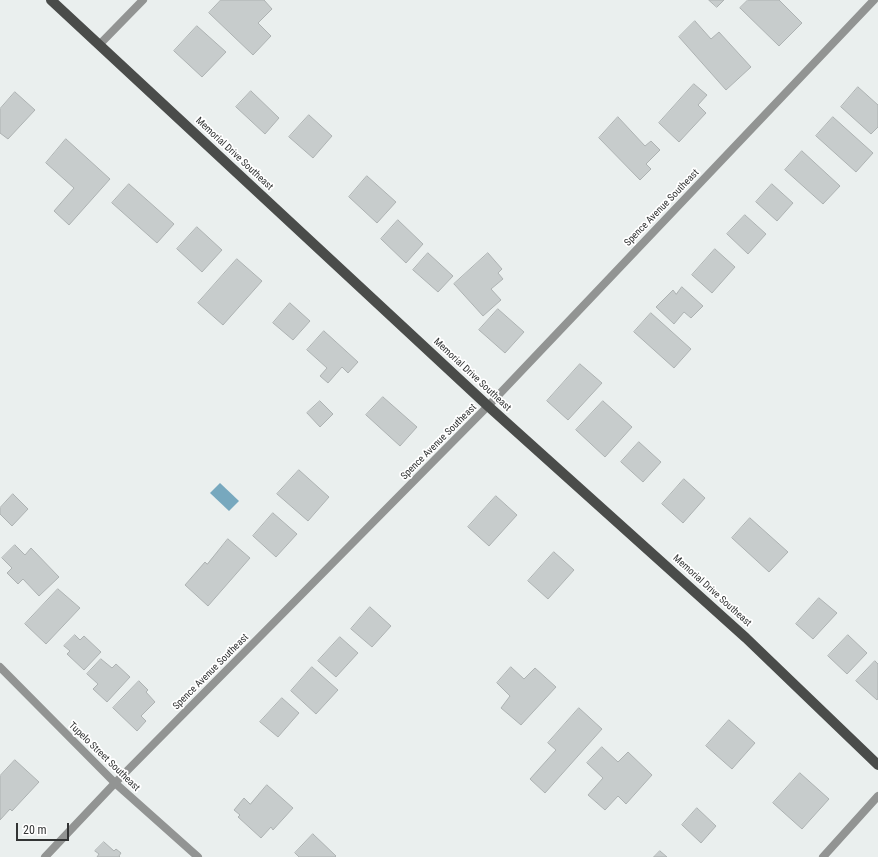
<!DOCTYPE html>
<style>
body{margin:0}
#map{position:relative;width:878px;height:857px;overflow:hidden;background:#eaefee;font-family:"Roboto Condensed",sans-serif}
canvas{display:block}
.scale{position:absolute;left:16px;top:823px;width:53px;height:18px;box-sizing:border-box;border:2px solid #323434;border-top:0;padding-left:5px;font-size:12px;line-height:14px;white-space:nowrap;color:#323434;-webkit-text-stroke:3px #fff;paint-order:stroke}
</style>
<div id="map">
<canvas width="878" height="857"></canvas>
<div class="scale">20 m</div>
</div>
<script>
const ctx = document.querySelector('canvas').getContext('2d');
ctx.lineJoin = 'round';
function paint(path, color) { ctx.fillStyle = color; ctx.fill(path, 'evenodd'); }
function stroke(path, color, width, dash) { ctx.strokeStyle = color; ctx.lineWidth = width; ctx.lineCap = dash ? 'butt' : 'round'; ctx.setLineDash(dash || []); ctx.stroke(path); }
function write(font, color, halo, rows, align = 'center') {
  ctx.font = font + ' "Roboto Condensed",sans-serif'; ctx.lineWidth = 3.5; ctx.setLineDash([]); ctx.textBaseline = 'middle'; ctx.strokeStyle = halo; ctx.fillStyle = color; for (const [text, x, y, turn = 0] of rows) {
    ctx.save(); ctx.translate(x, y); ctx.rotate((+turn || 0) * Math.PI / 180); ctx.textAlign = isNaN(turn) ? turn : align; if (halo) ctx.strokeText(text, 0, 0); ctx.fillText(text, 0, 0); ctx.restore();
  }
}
const water = new Path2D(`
 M220,483L239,501L229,511L210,493Z`);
const building = new Path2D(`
 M221,0H264L272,9L258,23L271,36L253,55L209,13Z
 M709,0H724L717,7Z
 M748,0H779L802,23L779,46L740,8Z
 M695,21L711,39L719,32L751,67L726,90L679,37Z
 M197,26L226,52L202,77L174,51Z
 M694,84L707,95L698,105L706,113L679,142L659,123Z
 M858,87L878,105V127L871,134L841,107Z
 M251,91L279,118L265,134L236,107Z
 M15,92L35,110L8,139L0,133V109Z
 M309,115L332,136L313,158L289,137Z
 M618,117L645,146L651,141L660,150L646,164L651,169L640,180L599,138Z
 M833,117L873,153L856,172L816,136Z
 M66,139L110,179L69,225L54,211L74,188L46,163Z
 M802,151L840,186L823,204L785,170Z
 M367,176L396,202L377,223L349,197Z
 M129,184L174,224L157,243L112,203Z
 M772,184L793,203L777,221L756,202Z
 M745,215L766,234L748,254L727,234Z
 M398,220L423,244L406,263L381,239Z
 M197,227L222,250L202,272L177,249Z
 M715,249L735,267L712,293L692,275Z
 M428,253L453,276L438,292L413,270Z
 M488,253L502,269L498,273L503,279L491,289L501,300L483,316L454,284Z
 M237,259L262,281L223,325L198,303Z
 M682,287L703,306L691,318L684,312L674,324L656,307L673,290L676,294Z
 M290,303L310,321L293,340L273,323Z
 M498,309L524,332L505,353L479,330Z
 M651,313L691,349L674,368L634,332Z
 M324,331L358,362L348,373L342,367L328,383L320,376L327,368L307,350Z
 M580,364L602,383L568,420L547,401Z
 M383,397L417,427L400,446L366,415Z
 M320,401L333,414L320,427L307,413Z
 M603,401L632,427L605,457L576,430Z
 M639,442L661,462L643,482L621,462Z
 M299,470L329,497L308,521L277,494Z
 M684,479L705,498L683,523L662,504Z
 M13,494L28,509L12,526L0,514V508Z
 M496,496L517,515L489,546L468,527Z
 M273,513L297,534L276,557L253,536Z
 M750,518L788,552L769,572L732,538Z
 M228,539L250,558L208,606L185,585L205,562L207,564Z
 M15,545L25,555L31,548L59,577L39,596L23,579L18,584L7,573L12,568L2,558Z
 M554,552L574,570L548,599L528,581Z
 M58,589L80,608L46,644L25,624Z
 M819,598L837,613L813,639L796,624Z
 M370,607L391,626L372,647L351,629Z
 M75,635L80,640L84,636L101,652L84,670L67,654L70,651L64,646Z
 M848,635L867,653L847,674L828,656Z
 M340,637L358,653L336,677L318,661Z
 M101,659L112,668L116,664L130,677L107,702L93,689L98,684L87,674Z
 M875,661L878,664V698L877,700L856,681Z
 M312,667L338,690L316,714L291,691Z
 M511,667L524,679L535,668L556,687L521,725L501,708L510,696L497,683Z
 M139,681L148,690L146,692L155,702L141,716L146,721L137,731L113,708Z
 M282,698L299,713L278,737L260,722Z
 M579,708L602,729L545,793L530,779L556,750L548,743Z
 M729,720L755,743L732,769L706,746Z
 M602,747L618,762L628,752L652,775L626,804L618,796L605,810L588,795L603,778L587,763Z
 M15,760L39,782L12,811L10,809L0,820V776Z
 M800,773L829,799L802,829L773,803Z
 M267,785L293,808L273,830L271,827L261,838L238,817L240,815L234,810L244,798L250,804Z
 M697,808L716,826L701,843L682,825Z
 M313,834L336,856L335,857H299L295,853Z
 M104,842L114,851L116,849L121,853L119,856L120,857H97L99,854L95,851Z
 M660,851L667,857H654Z`);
const minor = new Path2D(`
 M99,45L143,0
 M488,406L874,0
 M0,667L115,783L198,857
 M823,857L878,796`);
const tertiary = new Path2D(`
 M45,857L115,783L488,406`);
const primary = new Path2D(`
 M51,0L488,406L746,638L878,765`);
const streetNames = [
 ["Memorial Drive Southeast",234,154,43],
 ["Spence Avenue Southeast",662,208,-46],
 ["Memorial Drive Southeast",472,375,43],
 ["Spence Avenue Southeast",439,442,-45],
 ["Memorial Drive Southeast",712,591,42],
 ["Spence Avenue Southeast",211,672,-45],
 ["Tupelo Street Southeast",104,757,44]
];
paint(water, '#77a8be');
paint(building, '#c7cccc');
stroke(building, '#adb2b2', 1);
stroke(minor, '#929493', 8);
stroke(tertiary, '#929493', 8);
stroke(primary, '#4a4c4a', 10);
write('10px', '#323434', '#fff', streetNames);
</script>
